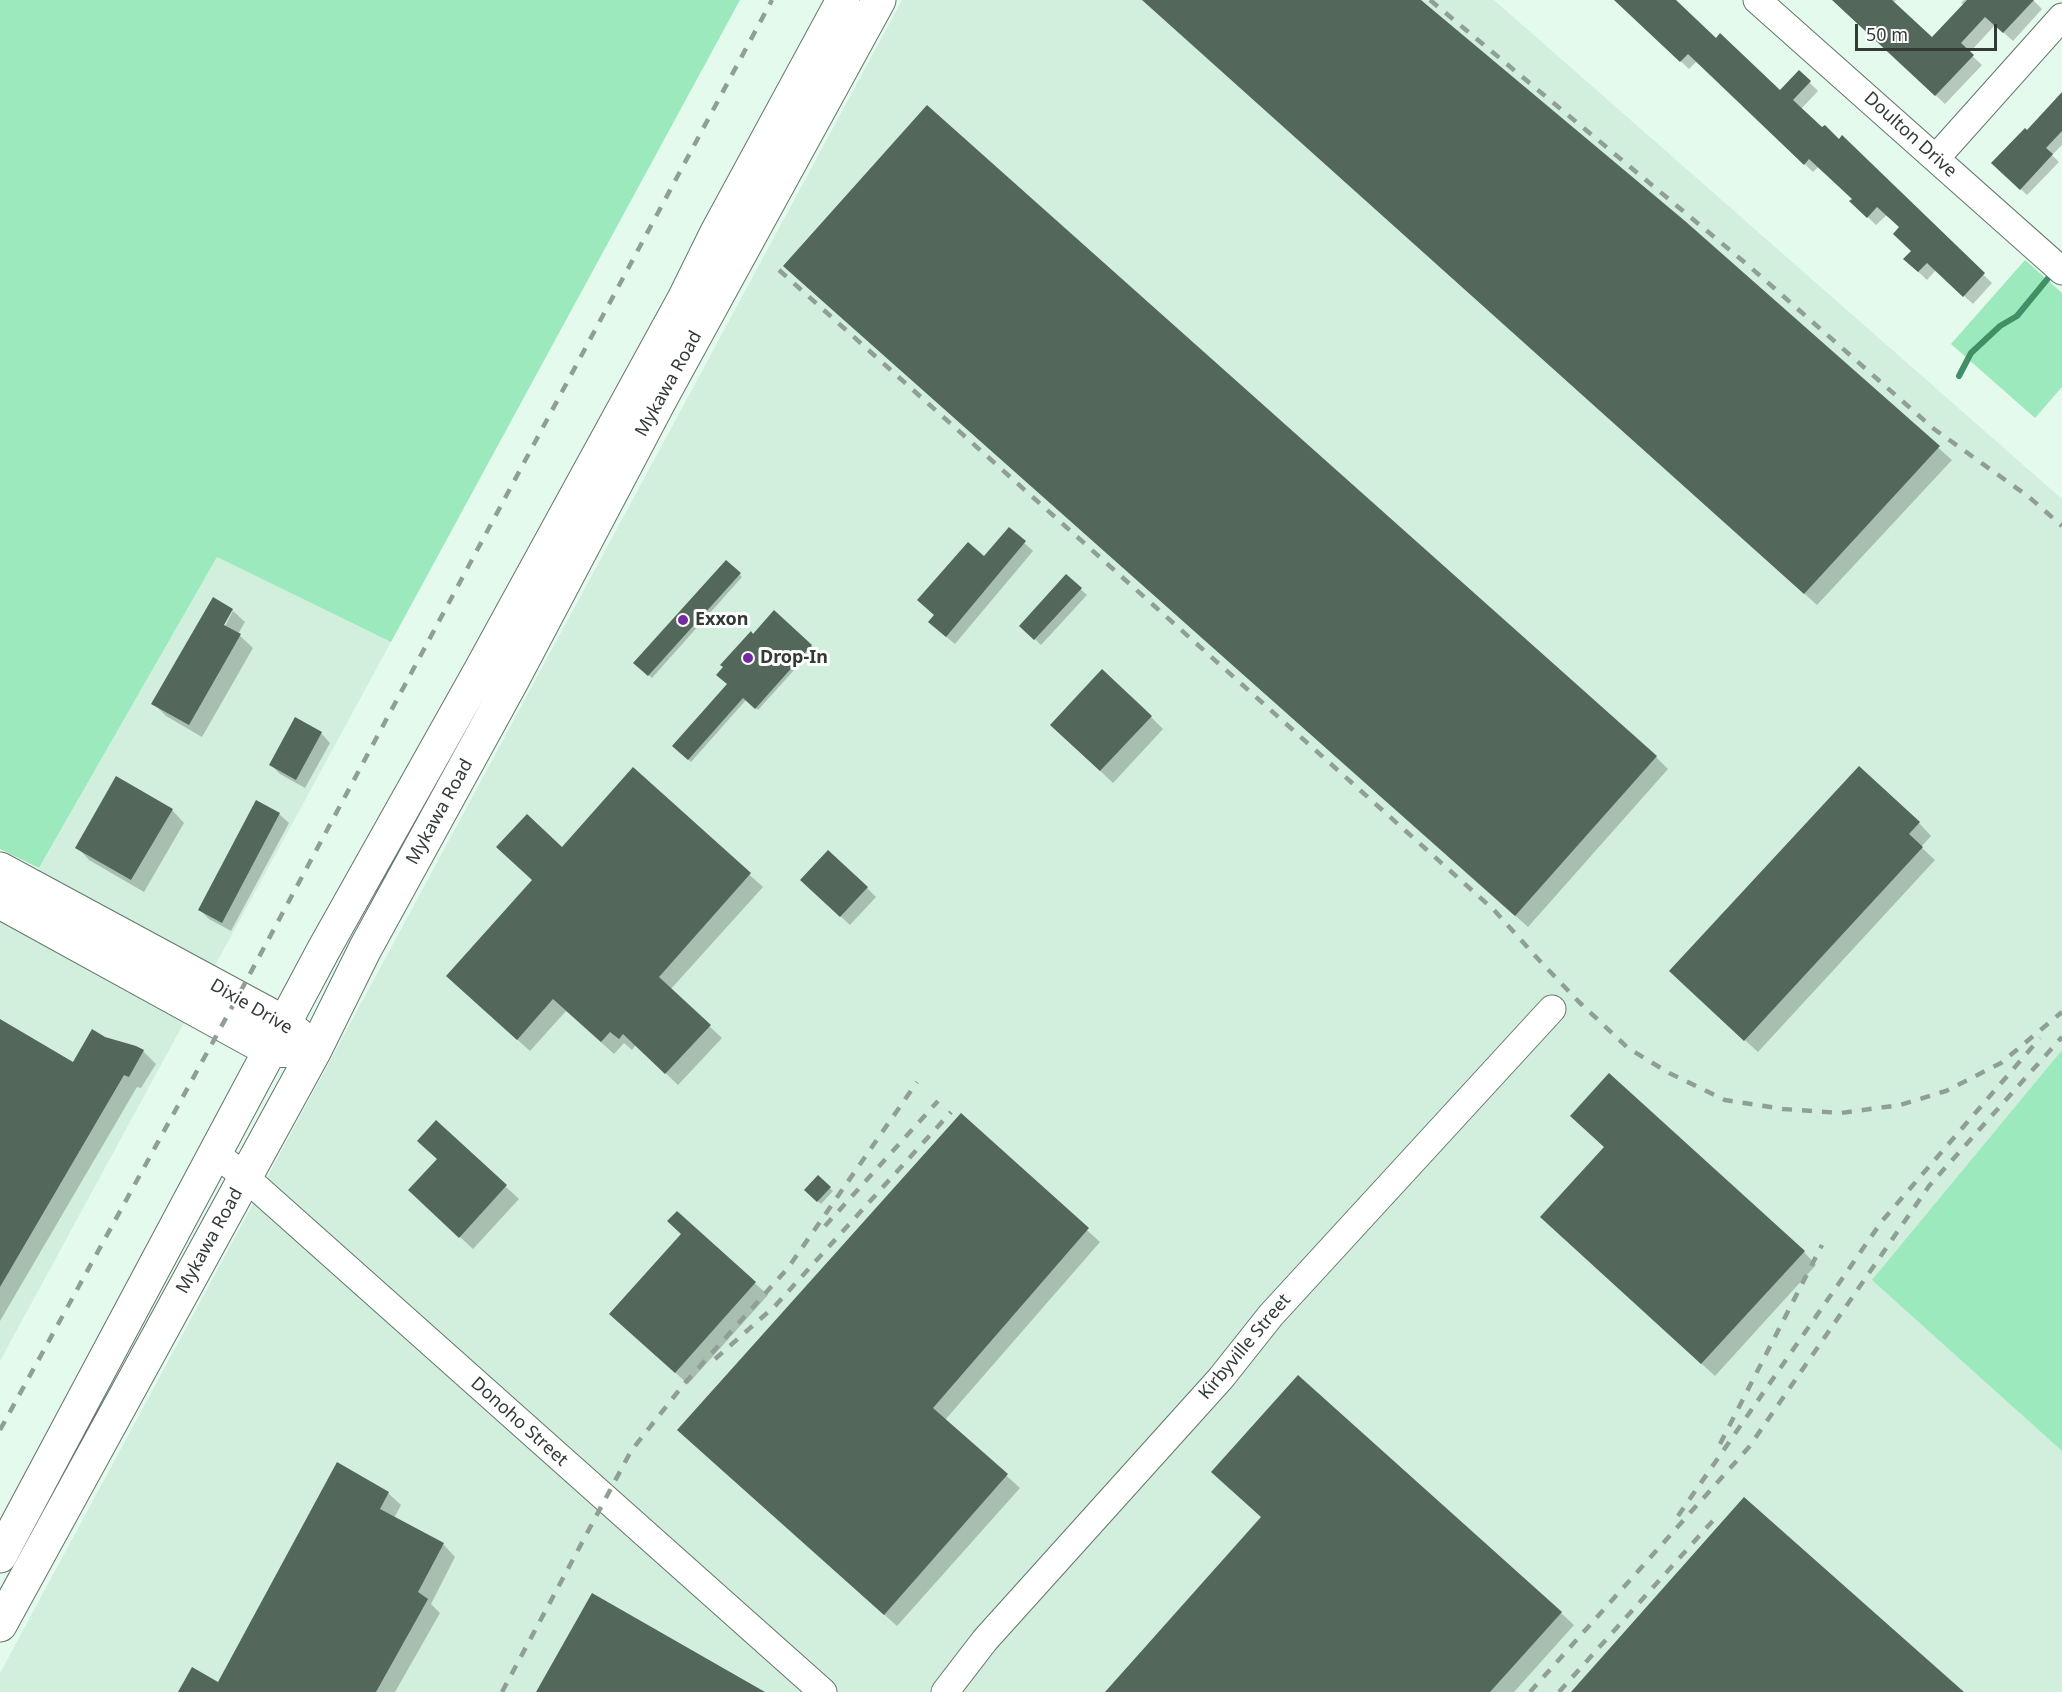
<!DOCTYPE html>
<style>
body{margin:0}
#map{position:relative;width:2062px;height:1692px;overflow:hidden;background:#e4faec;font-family:"Noto Sans",sans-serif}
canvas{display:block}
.scale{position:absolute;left:1855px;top:24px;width:142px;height:27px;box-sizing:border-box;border:3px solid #333b36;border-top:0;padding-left:8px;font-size:18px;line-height:21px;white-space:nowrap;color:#333b36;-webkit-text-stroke:4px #fff;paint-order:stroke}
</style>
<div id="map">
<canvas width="2062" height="1692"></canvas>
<div class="scale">50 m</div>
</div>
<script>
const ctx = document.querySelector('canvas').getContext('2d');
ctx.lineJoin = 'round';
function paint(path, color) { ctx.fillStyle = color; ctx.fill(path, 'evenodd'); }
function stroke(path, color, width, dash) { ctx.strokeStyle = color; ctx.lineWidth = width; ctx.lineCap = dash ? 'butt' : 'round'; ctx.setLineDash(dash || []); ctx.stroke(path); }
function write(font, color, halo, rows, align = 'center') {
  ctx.font = font + ' "Noto Sans",sans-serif'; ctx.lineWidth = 6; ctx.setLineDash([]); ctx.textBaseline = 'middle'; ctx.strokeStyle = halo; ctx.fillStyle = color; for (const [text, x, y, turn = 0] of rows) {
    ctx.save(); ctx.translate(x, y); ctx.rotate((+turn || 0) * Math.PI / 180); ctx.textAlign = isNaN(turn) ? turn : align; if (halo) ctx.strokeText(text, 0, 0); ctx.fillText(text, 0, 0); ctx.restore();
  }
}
const built = new Path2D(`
 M902,0H1494L2062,499V1050L1873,1280L2062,1451V1692H0V1673Z
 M217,557L391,642L0,1361V919L8,923Z`);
const green = new Path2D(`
 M0,0H740L391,642L217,557L39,868L0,849Z
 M2025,260L2062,293V387L2035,418L1951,344Z
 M2062,1050V1451L1872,1280Z`);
const shadow = new Path2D(`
 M1143,0H1418L1684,222L1952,460L1817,605Z
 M1616,0H1670L1780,92L1799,72L1818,91L1801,109L1822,129L1839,141L1842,137L1992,283L1973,304L1936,270L1927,280L1905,259L1913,251L1901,228L1887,215L1876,225L1851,201L1854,199L1819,166L1813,172L1697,61L1689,69Z
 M1833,0H1896L1893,3L1932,39L1964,5L1961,3L1964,0H2033L2042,9L2013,41L1995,25L1969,53L1982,65L1945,104Z
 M2062,93V145L2052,155L2059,162L2027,195L1993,163L2027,132Z
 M798,279L1656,757L1668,769L1528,927Z
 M1009,529L1033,551L955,644L938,630L936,615Z
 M726,562L742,577L652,678L635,663Z
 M1066,576L1087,595L1041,645L1021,626Z
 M213,599L232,610L245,622L238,634L253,648L202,737L166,716L153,703ZM230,611H233L222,632L219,630Z
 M774,612L814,648L758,710L746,700L691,762L674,746L729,684L725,667Z
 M1151,717L1163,729L1113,783L1064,737Z
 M321,733L330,743L305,788L280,774L271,765Z
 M633,770L763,887L670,990L722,1038L678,1085L636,1045L632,1050L624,1043L614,1054L566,1011L530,1051L460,988L562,849Z
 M172,810L184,823L144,892L89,860L77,847Z
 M279,814L289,823L231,931L209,919L200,910Z
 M1919,823L1931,836L1921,847L1935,860L1758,1052L1683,984Z
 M867,888L876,897L850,925L812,890Z
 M0,1021L74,1064L105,1039L143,1051L156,1064L141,1088L137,1087L0,1321Z
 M961,1115L1100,1242L945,1420L1020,1488L897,1626L691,1442Z
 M436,1122L519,1199L473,1249L423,1203L438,1159Z
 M818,1177L833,1191L821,1204L806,1190Z
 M677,1213L768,1295L688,1384L624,1327L682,1234Z
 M1554,1229L1804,1252L1816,1265L1715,1376Z
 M388,1493L401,1505L394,1518L443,1544L455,1557L431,1604L440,1613L395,1692H180L218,1684Z
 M1561,1613L1574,1625L1514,1692H1107Z`);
const stream = new Path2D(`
 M1959,376L1971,353L2000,326L2017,316L2054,271`);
const building = new Path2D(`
 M1142,0H1421L1685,221L1940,446L1804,594Z
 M1614,0H1676L1716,38L1720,33L1780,90L1799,70L1811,81L1793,100L1822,127L1825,125L1839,139L1842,135L1985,273L1963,297L1927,263L1918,272L1903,259L1911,251L1893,234L1899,227L1877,207L1867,218L1849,201L1852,199L1809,159L1804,165L1688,54L1680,62Z
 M1832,0H1892L1932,37L1967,0H2034L2003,33L1985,17L1961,43L1974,55L1935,96Z
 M2062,92V131L2046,148L2053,154L2020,190L1991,163L2025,128L2027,130Z
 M927,105L1657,756L1515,916L783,266Z
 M1009,527L1026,541L946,637L928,622L934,615L917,600L968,542L984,556Z
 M726,560L741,573L648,676L633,663Z
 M1066,574L1082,588L1034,640L1019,626Z
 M213,597L233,609L224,625L241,634L189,725L151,704Z
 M774,610L812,645L755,709L743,698L688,760L672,746L727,684L716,675L723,667L720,665L751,631L753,634Z
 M1102,669L1152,716L1100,771L1050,725Z
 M295,717L322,732L296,780L269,765Z
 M1859,766L1920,822L1909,834L1923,847L1744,1041L1669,971Z
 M633,767L751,873L659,977L711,1025L665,1074L623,1034L619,1039L610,1032L601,1042L553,999L517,1040L446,976L532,880L496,847L527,814L562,847Z
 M116,776L173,809L131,880L75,848Z
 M256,800L280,813L222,923L198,910Z
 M828,850L868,887L840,917L800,880Z
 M0,1019L73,1062L92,1029L105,1037L136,1046L144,1050L129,1077L124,1075L0,1287Z
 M1609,1073L1805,1251L1701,1364L1540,1217L1604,1147L1570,1116Z
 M961,1113L1089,1228L933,1408L1008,1474L884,1615L677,1430Z
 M436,1120L507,1185L459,1238L408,1190L437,1159L417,1141Z
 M818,1175L831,1187L817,1202L804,1190Z
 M677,1211L756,1282L675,1373L609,1314L681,1234L667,1221Z
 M1298,1375L1562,1612L1490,1692H1105L1261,1517L1211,1472Z
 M337,1462L389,1492L380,1509L444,1543L418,1592L428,1599L376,1692H178L192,1667L218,1682Z
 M1744,1497L1964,1692H1571Z
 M592,1593L765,1692H536Z`);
const minor = new Path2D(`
 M1757,0L2062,271
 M1936,158L2062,17
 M215,1153L245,1177L823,1692
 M945,1692L985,1640L1221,1378L1271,1315L1552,1009`);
const major = new Path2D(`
 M0,869L285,1023L302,1038
 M0,902L271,1051L292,1050
 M0,1556L324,949L480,671L684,299L717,232L843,0
 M0,1625L315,1050L365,949L513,679L660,400L879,0`);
const rail = new Path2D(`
 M1430,0L1749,266L1934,429L2029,497L2062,526
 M779,270L1494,910L1539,960L1579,1002L1628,1048L1669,1073L1725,1100L1783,1109L1841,1113L1900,1105L1946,1091L2001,1063L2062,1012
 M825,1226L938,1101
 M715,1359L775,1306L951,1112
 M0,1430L237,998L772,0
 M1720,1444L1822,1245
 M1678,1516L1882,1221L2040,1038
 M502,1692L631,1451L684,1384L788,1268L917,1082
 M1530,1692L1749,1447L1929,1186L2062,1037
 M1559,1692L1718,1515`);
const markers = [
 [683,620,6,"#722ca0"],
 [748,658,6,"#722ca0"]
];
const streetNames = [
 ["Doulton Drive",1910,135,42],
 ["Mykawa Road",669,384,-61],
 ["Mykawa Road",440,812,-61],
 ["Dixie Drive",251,1007,30],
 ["Mykawa Road",210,1241,-61],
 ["Kirbyville Street",1245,1347,-50],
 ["Donoho Street",519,1422,42]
];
const poiNames = [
 ["Exxon",695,620],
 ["Drop-In",760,658]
];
paint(built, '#d2efdd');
paint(green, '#9be9bc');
paint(shadow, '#0003');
stroke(stream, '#418f67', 6);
paint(building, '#54675b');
stroke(minor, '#63776b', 29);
stroke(major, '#63776b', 35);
stroke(minor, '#fff', 27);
stroke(major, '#fff', 33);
stroke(rail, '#909f95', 4.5, [10, 10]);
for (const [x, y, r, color] of markers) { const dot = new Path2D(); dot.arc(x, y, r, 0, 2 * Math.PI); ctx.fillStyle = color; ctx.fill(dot); stroke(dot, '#fff', 2); }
write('18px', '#333b36', '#fff', streetNames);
write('bold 18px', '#333b36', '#fff', poiNames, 'left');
</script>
